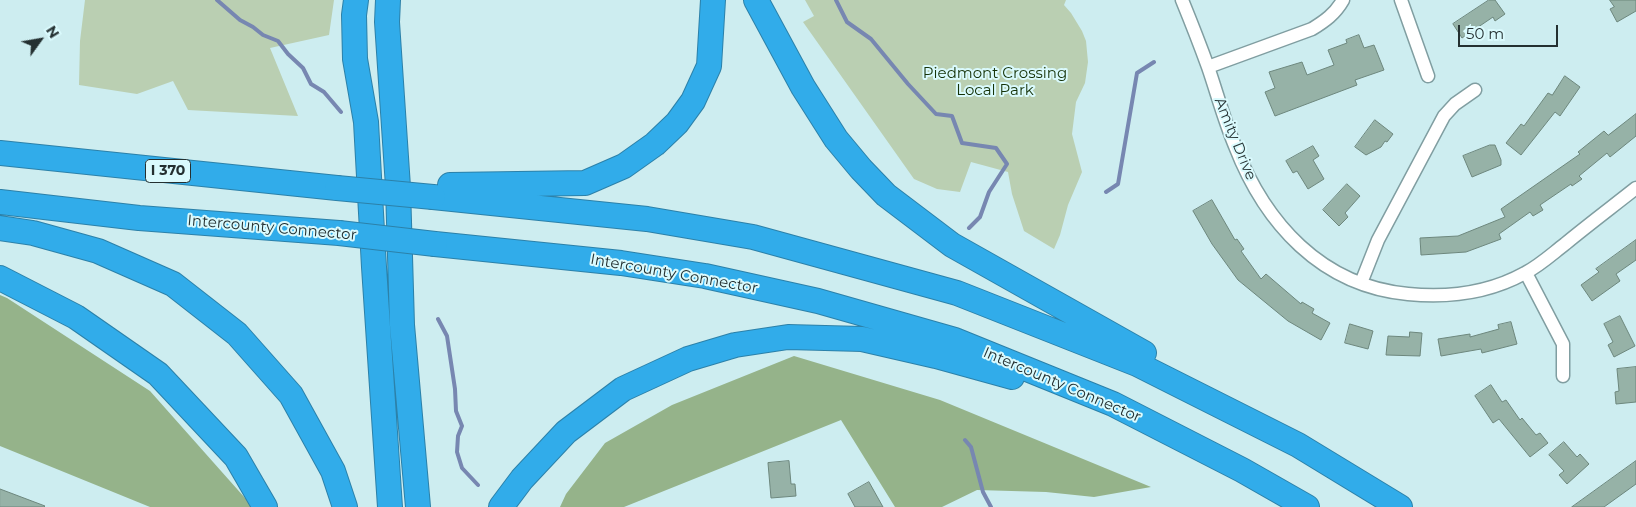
<!DOCTYPE html>
<style>
body{margin:0}
#map{position:relative;width:1636px;height:507px;overflow:hidden;background:#cdedf0;font-family:Montserrat,sans-serif}
canvas{display:block}
.north{position:absolute;left:15px;top:15px;width:50px;height:50px;-webkit-text-stroke:4px #dafafd;paint-order:stroke;rotate:58deg;font-size:14px;font-weight:700;line-height:20px;text-align:center;color:#243031}
.north::after{content:'';display:block;margin:auto;width:18px;height:22px;background:#243031;clip-path:polygon(50% 0,100% 100%,50% 72%,0 100%)}
.scale{position:absolute;left:1458px;top:25px;width:100px;height:22px;box-sizing:border-box;border:2px solid #243031;border-top:0;padding-left:6px;font-size:15px;line-height:18px;white-space:nowrap;color:#243031;-webkit-text-stroke:4px #dafafd;paint-order:stroke}
</style>
<div id="map">
<canvas width="1636" height="507"></canvas>
<div class="north">N</div>
<div class="scale">50 m</div>
</div>
<script>
const ctx = document.querySelector('canvas').getContext('2d');
ctx.lineJoin = 'round';
function paint(path, color) { ctx.fillStyle = color; ctx.fill(path, 'evenodd'); }
function stroke(path, color, width, dash) { ctx.strokeStyle = color; ctx.lineWidth = width; ctx.lineCap = dash ? 'butt' : 'round'; ctx.setLineDash(dash || []); ctx.stroke(path); }
function write(font, color, halo, rows, align = 'center') {
  ctx.font = font + ' Montserrat,sans-serif'; ctx.lineWidth = 4; ctx.setLineDash([]); ctx.textBaseline = 'middle'; ctx.strokeStyle = halo; ctx.fillStyle = color; for (const [text, x, y, turn = 0] of rows) {
    ctx.save(); ctx.translate(x, y); ctx.rotate((+turn || 0) * Math.PI / 180); ctx.textAlign = isNaN(turn) ? turn : align; if (halo) ctx.strokeText(text, 0, 0); ctx.fillText(text, 0, 0); ctx.restore();
  }
}
const green = new Path2D(`
 M85,0H334L329,35L270,48L298,116L188,110L173,81L137,94L79,85L80,41Z
 M805,0H1066L1064,5L1071,13L1082,31L1086,41L1088,62L1085,83L1076,102L1072,134L1082,172L1068,205L1060,235L1054,249L1024,231L1012,194L1008,172L971,162L960,192L937,189L914,179L803,22L814,16Z`);
const forest = new Path2D(`
 M0,295L7,298L150,391L253,507H150L0,446Z
 M794,356L940,400L1151,487L1094,497L1046,492L977,490L942,507H895L841,420L624,507H560L566,494L605,443L672,405Z`);
const stream = new Path2D(`
 M217,0L240,20L253,27L263,35L278,41L288,54L303,68L311,84L324,92L341,112
 M836,0L847,22L871,39L908,84L936,114L952,116L962,143L996,148L1007,164L989,192L980,217L969,228
 M1106,192L1118,184L1137,73L1154,62
 M438,319L447,336L455,389L456,411L462,426L458,436L457,452L462,468L478,485
 M965,440L971,447L983,492L991,507`);
const building = new Path2D(`
 M1489,0H1495L1505,14L1495,21L1493,17L1462,38L1453,24Z
 M1610,0H1636V11L1617,22L1610,9L1614,7Z
 M1359,35L1364,48L1374,45L1384,70L1355,80L1357,85L1275,116L1265,92L1275,88L1269,72L1302,62L1307,75L1334,65L1328,50L1347,43L1346,40Z
 M1565,76L1580,87L1560,116L1555,112L1521,155L1506,143L1521,124L1524,126L1548,93L1552,95Z
 M1636,114V136L1610,157L1607,153L1579,176L1582,179L1572,186L1571,184L1540,205L1543,210L1533,216L1530,212L1499,234L1501,239L1466,252L1421,255L1420,238L1458,236L1505,217L1501,209L1580,154L1578,152L1604,131L1608,135Z
 M1375,120L1393,134L1387,142L1385,141L1381,147L1366,155L1355,147Z
 M1490,145H1495L1501,160V165L1472,177L1463,156Z
 M1313,146L1319,156L1313,160L1324,179L1308,189L1297,171L1293,173L1286,161Z
 M1347,184L1360,196L1345,213L1348,217L1339,226L1323,210Z
 M1212,200L1235,240L1237,239L1244,249L1241,251L1261,279L1266,274L1301,304L1302,302L1314,309L1312,313L1330,323L1321,340L1288,321L1238,280L1212,244L1193,211Z
 M1636,240V260L1616,274L1620,281L1592,301L1581,285L1599,272L1596,269Z
 M1620,316L1635,346L1614,357L1608,345L1613,342L1604,324Z
 M1511,322L1517,344L1482,353L1481,349L1441,356L1438,339L1470,334V337L1499,329L1498,325Z
 M1350,324L1373,331L1368,349L1345,343Z
 M1410,332L1422,333L1420,356L1386,355L1388,336L1409,337Z
 M1636,367V402L1616,404L1615,392L1619,391L1617,369Z
 M1491,385L1502,402L1506,400L1520,420L1522,418L1536,435L1540,433L1548,443L1530,457L1499,419L1493,423L1475,396Z
 M1564,442L1577,457L1580,454L1589,464L1567,484L1559,475L1564,471L1549,455Z
 M789,461L791,484H795L796,496L771,498L768,463Z
 M1636,461V484L1604,507H1572Z
 M869,482L883,507H855L848,494Z
 M0,489L45,506L44,507H0Z`);
const street = new Path2D(`
 M1182,0C1191,22 1200,45 1208,67C1217,93 1224,120 1235,146C1265,223 1321,286 1408,294C1449,298 1489,293 1525,273C1539,266 1552,254 1565,244C1588,225 1612,207 1636,188
 M1401,0L1428,76
 M1208,67L1312,29C1325,21 1335,14 1343,0
 M1526,273L1563,344V376
 M1361,283L1378,240L1444,116L1455,104L1475,90`);
const highway = new Path2D(`
 M356,0L354,15L355,59L366,122L374,267L390,507
 M388,0L387,22L398,187L402,325L418,507
 M756,0L803,87L836,139L861,169L886,195L952,245L1144,353
 M0,153L337,188
 M450,185L585,183L624,166L655,144L677,123L693,101L709,66L713,0
 M433,197L647,219L753,237L957,293L1137,364L1298,445L1400,507
 M0,202L139,218L339,233
 M0,228L33,233L98,251L173,284L237,334L291,395L333,471L345,507
 M435,244L621,263L705,276L818,301L955,340L1113,404L1242,470L1307,507
 M0,278L76,317L158,374L236,457L265,507
 M501,507L522,479L566,432L623,389L688,359L735,345L788,337L862,339L936,356L1012,377`);
const highwayBridge = new Path2D(`
 M337,188L433,197
 M339,233L435,244`);
const shields = [
 [168,171,45]
];
const shieldNames = [
 ["I 370",168,171]
];
const parkNames = [
 ["Piedmont Crossing",995,74],
 ["Local Park",995,91]
];
const streetNames = [
 ["Amity Drive",1235,139,68],
 ["Intercounty Connector",272,228,5],
 ["Intercounty Connector",674,274,10],
 ["Intercounty Connector",1062,385,23]
];
paint(green, '#bacfb2');
paint(forest, '#95b38a');
stroke(stream, '#7787b1', 4);
paint(building, '#96b2a7');
stroke(building, '#6d877d', 1);
stroke(street, '#809ea1', 15);
stroke(highway, '#2c81a9', 26);
stroke(street, '#fff', 12);
stroke(highway, '#31acea', 24);
stroke(highwayBridge, '#2c81a9', 26, []);
stroke(highwayBridge, '#31acea', 24);
for (const [x, y, w] of shields) { const box = new Path2D(); box.roundRect(x - w / 2, y - 11.5, w, 23, 4); ctx.fillStyle = '#dafafd'; ctx.fill(box); stroke(box, '#243031', 1); }
write('bold 14px', '#243031', null, shieldNames);
write('15px', '#153207', '#dafafd', parkNames);
write('15px', '#243031', '#dafafd', streetNames);
</script>
